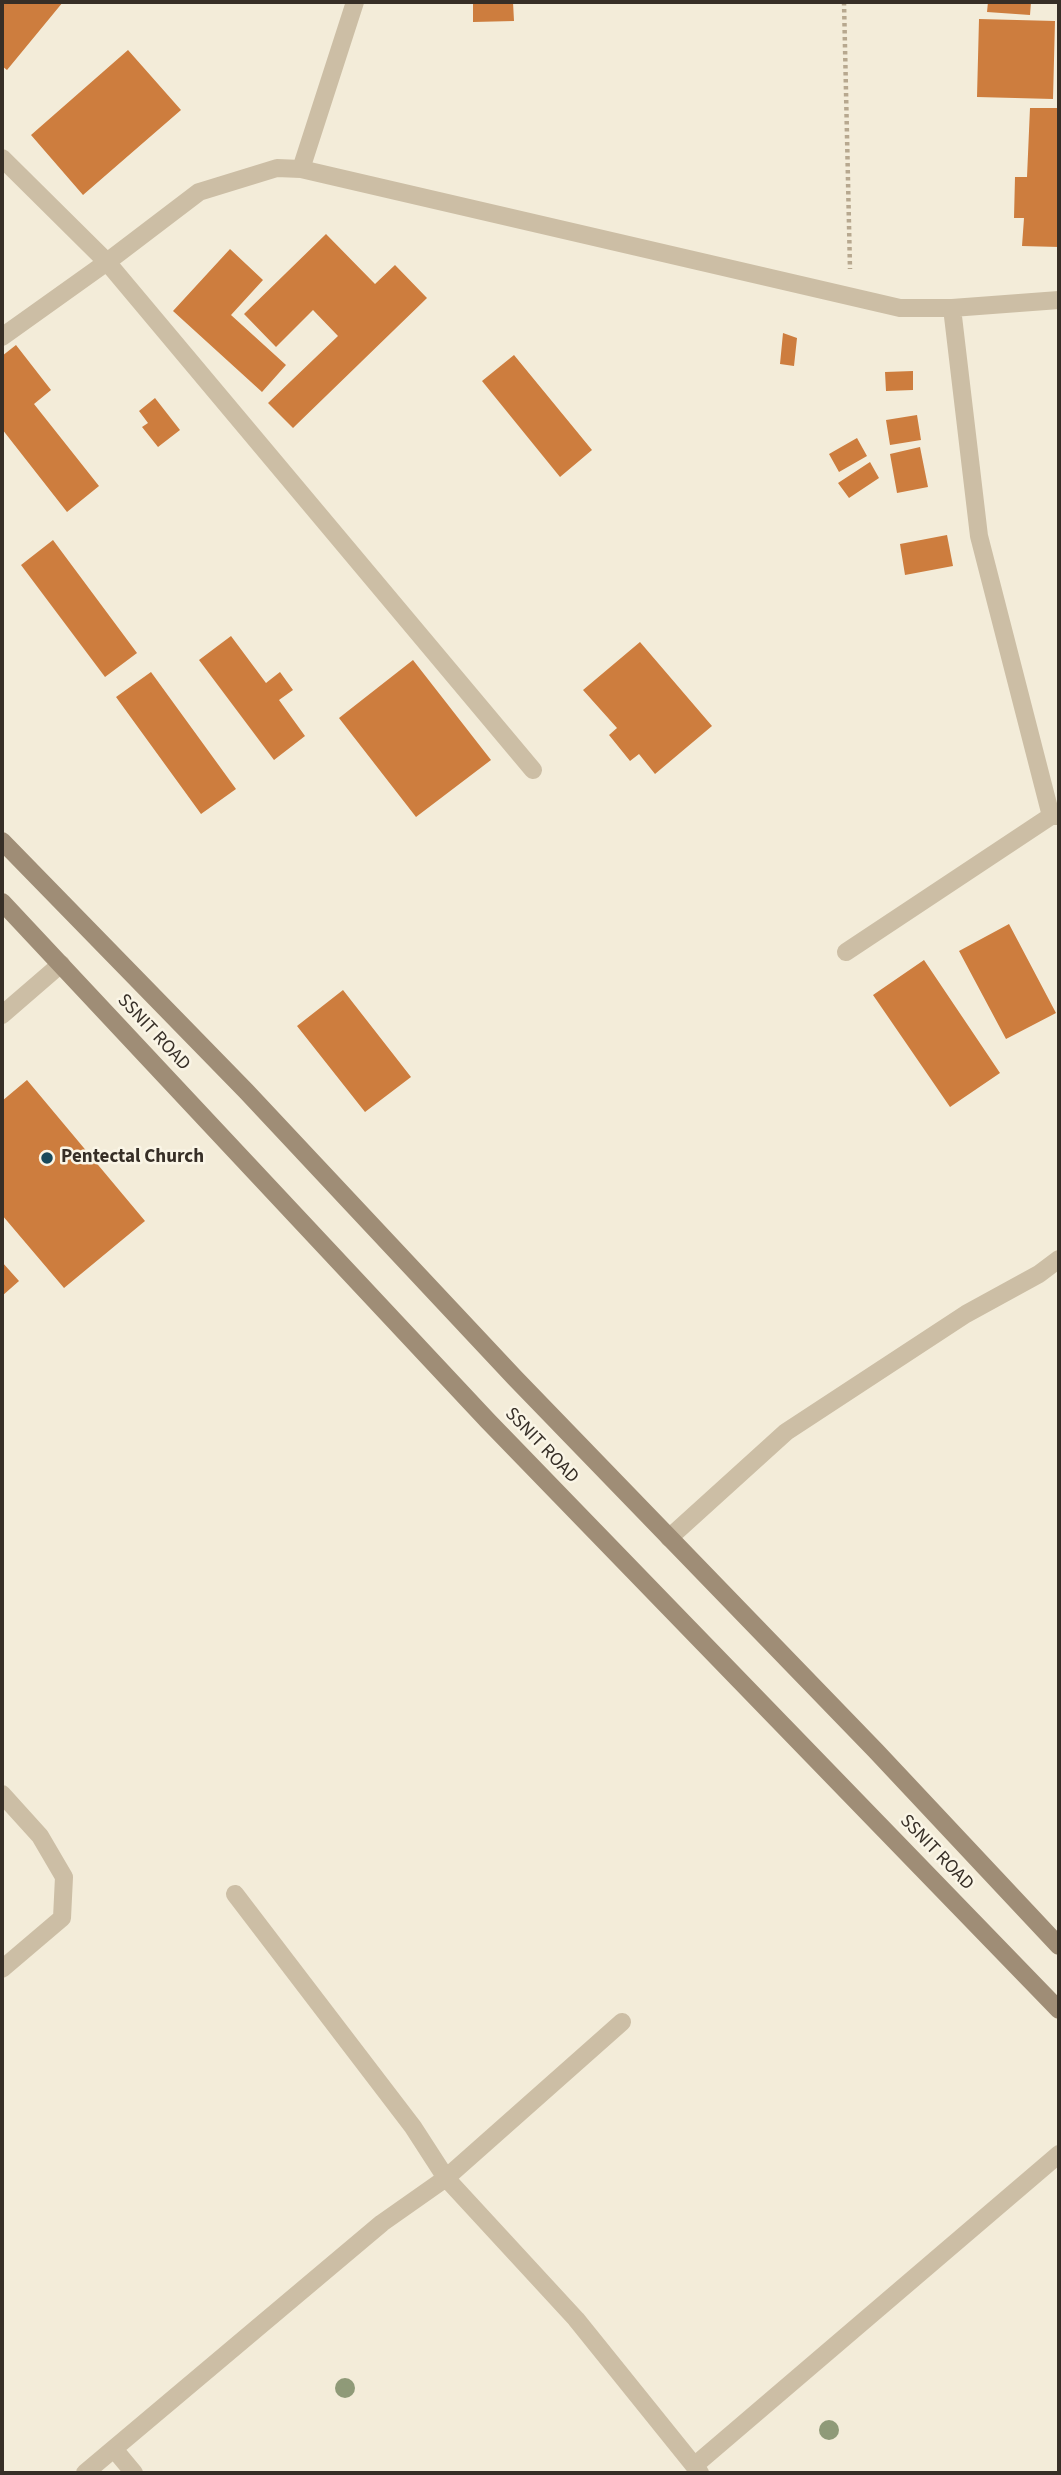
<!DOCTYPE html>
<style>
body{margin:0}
#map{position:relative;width:1061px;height:2475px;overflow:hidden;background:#f3ecd9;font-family:"Source Sans 3",sans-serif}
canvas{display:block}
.frame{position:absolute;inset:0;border:4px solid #372f27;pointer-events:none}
</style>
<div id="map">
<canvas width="1061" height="2475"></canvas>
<div class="frame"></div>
</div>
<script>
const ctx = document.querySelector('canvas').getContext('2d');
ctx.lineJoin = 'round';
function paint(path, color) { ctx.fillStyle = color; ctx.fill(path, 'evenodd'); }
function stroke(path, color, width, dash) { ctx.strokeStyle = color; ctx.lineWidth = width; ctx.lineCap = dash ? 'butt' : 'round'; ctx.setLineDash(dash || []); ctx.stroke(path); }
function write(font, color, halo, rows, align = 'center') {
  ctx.font = font + ' "Source Sans 3",sans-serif'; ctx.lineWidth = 5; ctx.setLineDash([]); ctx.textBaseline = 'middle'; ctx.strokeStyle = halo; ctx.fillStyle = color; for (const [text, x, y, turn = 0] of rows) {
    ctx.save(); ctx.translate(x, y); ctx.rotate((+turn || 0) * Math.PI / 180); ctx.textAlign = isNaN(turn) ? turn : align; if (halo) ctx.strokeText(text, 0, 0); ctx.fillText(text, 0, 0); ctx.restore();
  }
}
const building = new Path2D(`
 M2,2H63L7,70L2,66Z
 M473,2H513L514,21L473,22Z
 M988,2H1031L1030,15L987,12Z
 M979,19L1055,21L1053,99L977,97Z
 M128,50L181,110L83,195L31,135Z
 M1030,108H1059V247L1022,246L1024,218H1014L1015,177H1027Z
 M326,234L375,284L395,265L427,298L293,428L268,403L338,336L313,310L276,347L244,314Z
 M230,249L263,280L231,315L286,365L262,392L173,311Z
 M783,333L797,338L794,366L780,364Z
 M16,345L51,390L34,404L99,486L67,512L2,429V356Z
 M514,355L592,450L560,477L482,381Z
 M913,371V390L886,391L885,372Z
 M155,398L180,430L158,447L142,427L148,423L139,411Z
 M917,415L921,440L890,445L886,420Z
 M857,438L867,456L839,472L829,454Z
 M920,447L928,487L897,493L890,454Z
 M870,462L879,478L849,498L838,483Z
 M947,535L953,566L905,575L900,544Z
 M53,540L137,653L105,677L21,565Z
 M231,636L266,683L280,672L293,690L279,700L305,736L274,760L199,660Z
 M640,642L712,726L655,774L639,754L630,761L609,735L617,728L583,690Z
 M413,660L491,760L416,817L339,718Z
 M151,672L236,789L201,814L116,697Z
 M1009,924L1056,1013L1006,1039L959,951Z
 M924,960L1000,1073L950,1107L873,995Z
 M343,990L411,1077L365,1112L297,1026Z
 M27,1080L145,1221L64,1288L2,1215V1101Z
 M2,1262L19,1281L2,1296Z`);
const path = new Path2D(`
 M844,2L850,269`);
const street = new Path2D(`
 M2,158L107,262L533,770
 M301,169L355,2
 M952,308L979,536L1051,816H1059
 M2,337L107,262L199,192L277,168L301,169L900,308H952L1059,300
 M846,952L1051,816
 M2,1015L61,964
 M669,1538L786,1432L966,1314L1039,1274L1059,1259
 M2,1794L40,1836L64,1877L62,1918L2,1969
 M235,1894L413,2127L446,2178L576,2319L700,2473
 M114,2449L134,2473
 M694,2466L1059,2154
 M85,2473L382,2223L446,2178L622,2022`);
const secondary = new Path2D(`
 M2,841L246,1091L515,1378L876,1751L1059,1946
 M2,902L488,1421L1059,2010`);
const trees = [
 [345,2388],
 [829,2430]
];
const markers = [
 [47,1158,7,"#1a495a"]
];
const streetNames = [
 ["SSNIT ROAD",153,1033,47],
 ["SSNIT ROAD",541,1446,46],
 ["SSNIT ROAD",936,1853,46]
];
const poiNames = [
 ["Pentectal Church",61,1158]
];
paint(building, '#cd7d3e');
stroke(path, '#b7a88f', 4.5, [3.5, 3.5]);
stroke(street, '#ccbea5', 18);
stroke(secondary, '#9f8d76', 18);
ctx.fillStyle = '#8f9a78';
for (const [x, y] of trees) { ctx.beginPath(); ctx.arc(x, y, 10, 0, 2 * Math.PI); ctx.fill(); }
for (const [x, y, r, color] of markers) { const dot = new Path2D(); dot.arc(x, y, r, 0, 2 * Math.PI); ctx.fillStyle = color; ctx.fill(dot); stroke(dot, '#faf5e6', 2.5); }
write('19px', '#372f27', '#faf5e6', streetNames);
write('bold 19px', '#372f27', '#faf5e6', poiNames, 'left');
</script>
